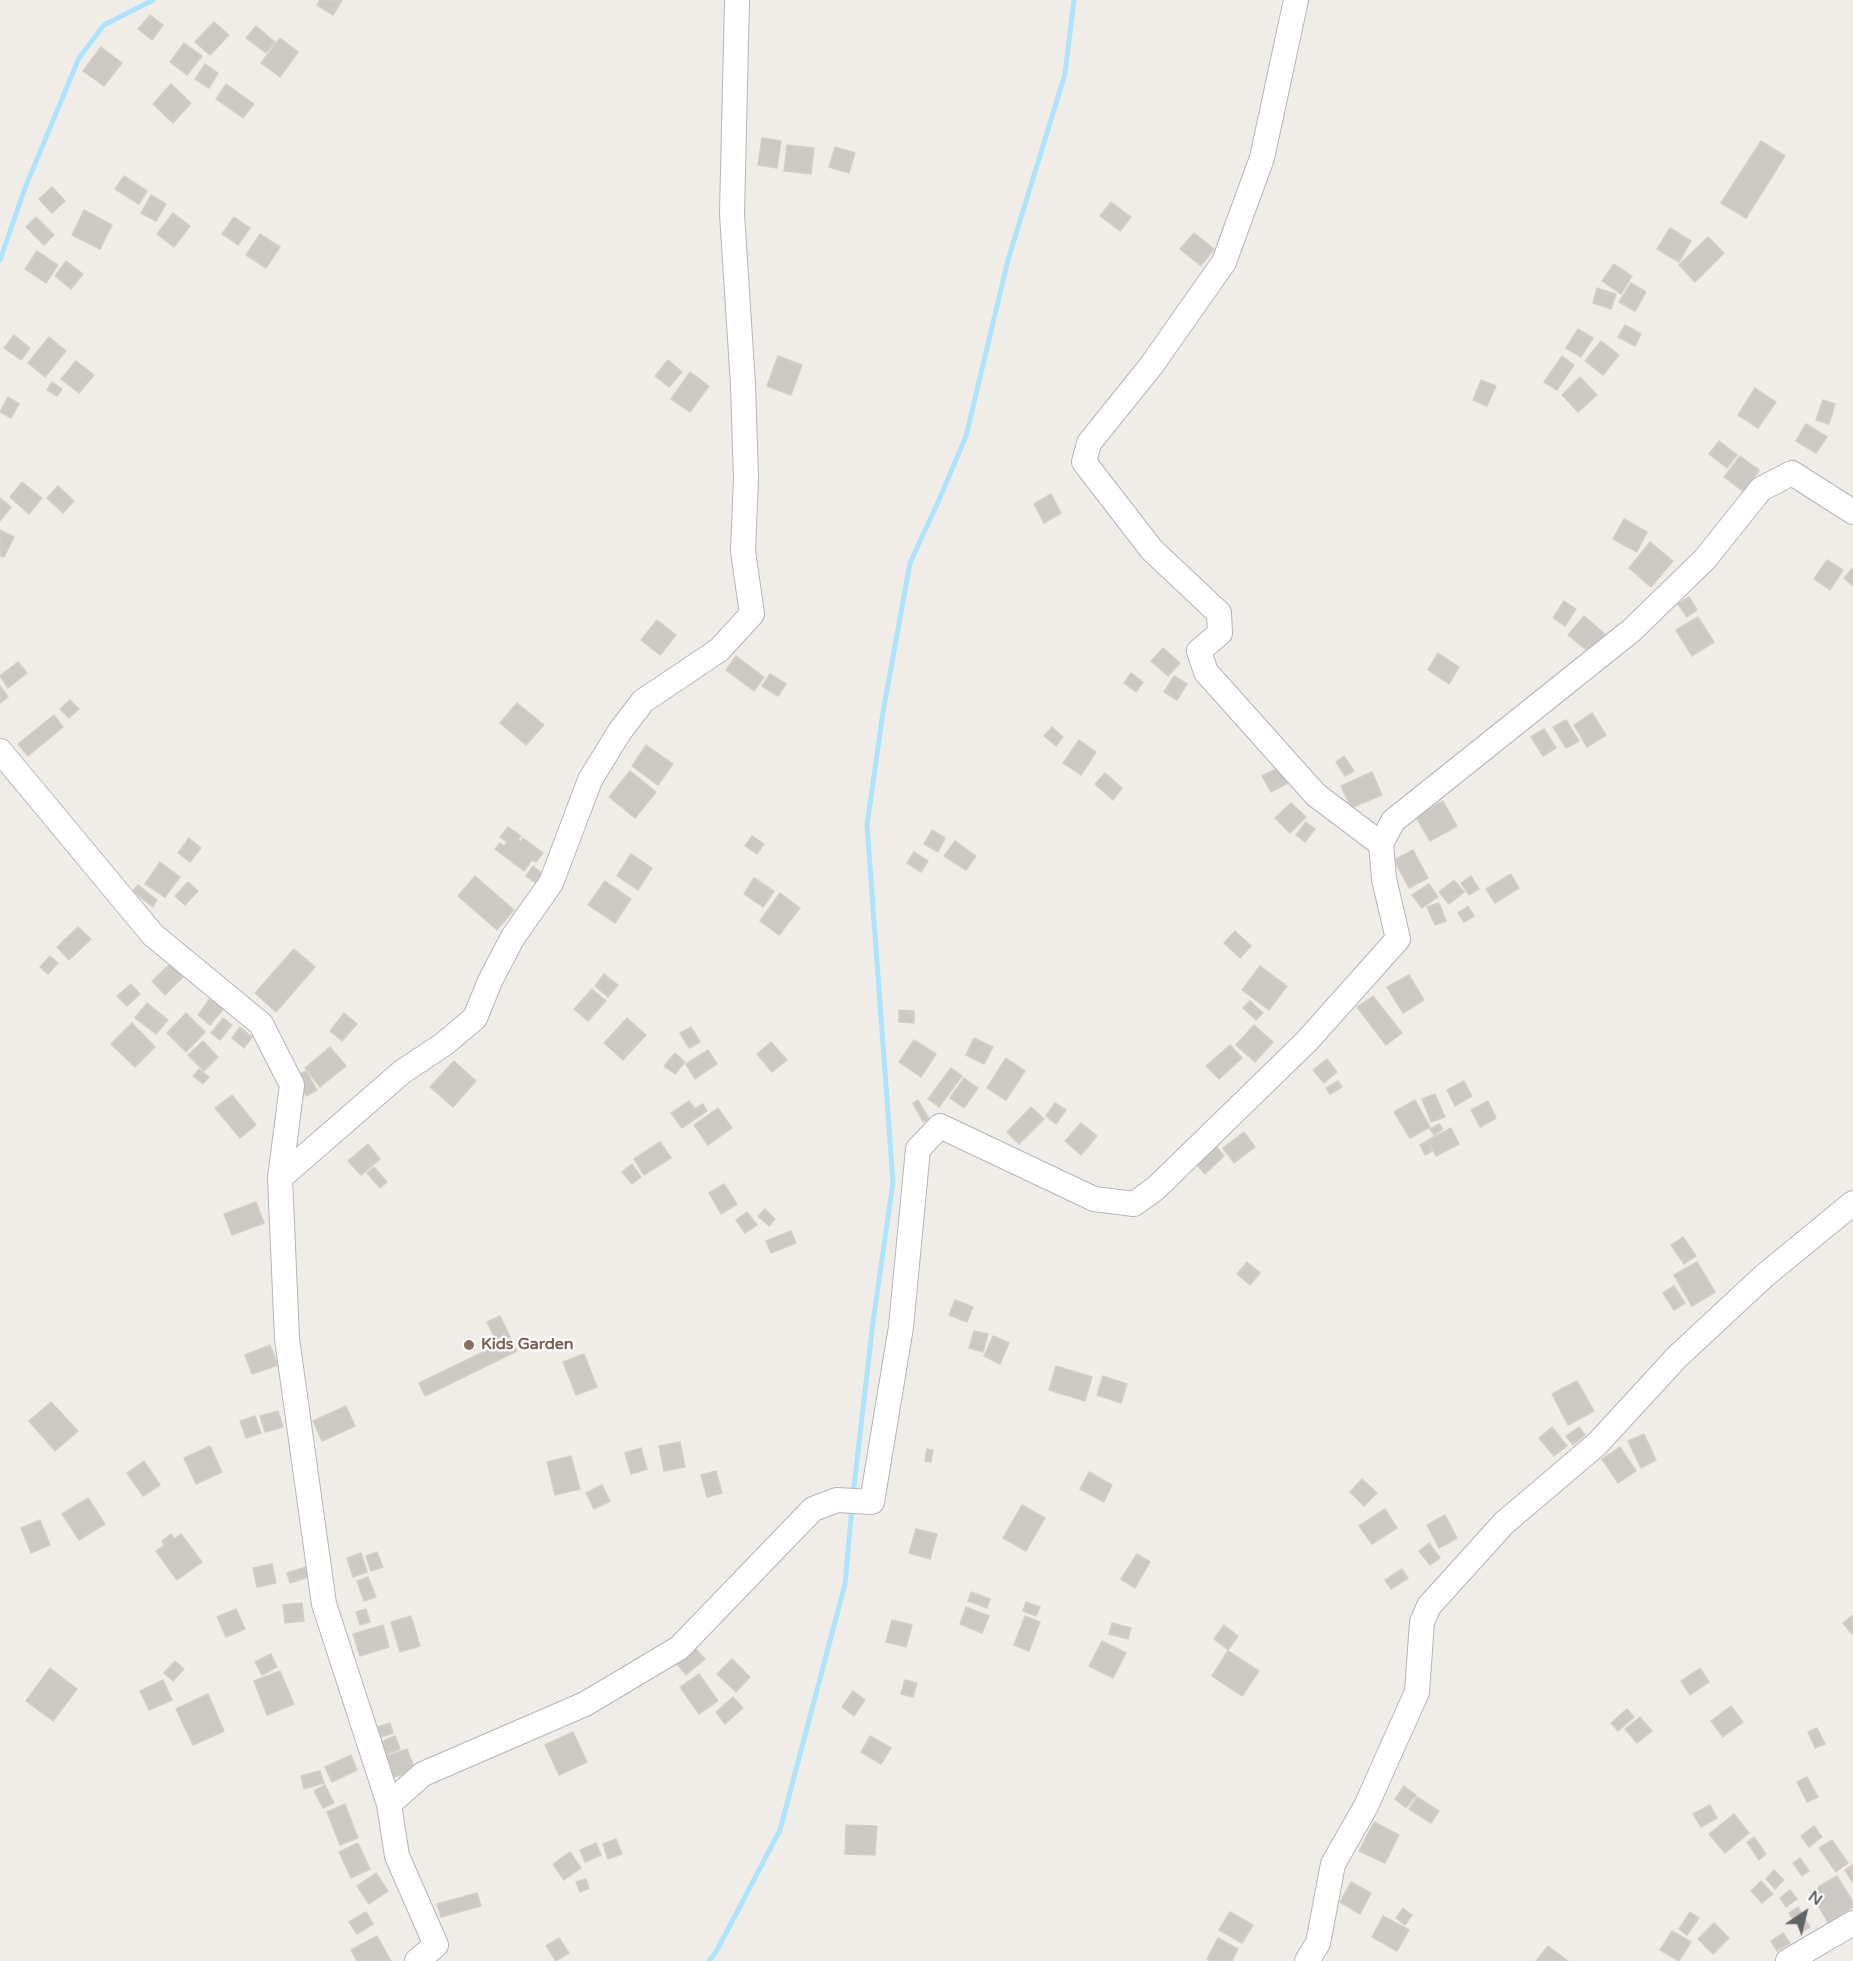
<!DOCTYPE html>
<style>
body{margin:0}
#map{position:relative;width:1853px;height:1961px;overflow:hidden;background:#f0ede8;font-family:"Varela Round",sans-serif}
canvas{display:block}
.north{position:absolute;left:1775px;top:1883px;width:60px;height:60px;-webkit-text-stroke:4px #fff;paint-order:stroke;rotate:35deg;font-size:16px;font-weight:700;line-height:24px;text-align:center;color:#5f6467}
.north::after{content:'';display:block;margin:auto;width:21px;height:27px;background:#5f6467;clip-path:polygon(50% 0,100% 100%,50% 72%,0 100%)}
</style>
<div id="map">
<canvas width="1853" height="1961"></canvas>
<div class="north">N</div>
</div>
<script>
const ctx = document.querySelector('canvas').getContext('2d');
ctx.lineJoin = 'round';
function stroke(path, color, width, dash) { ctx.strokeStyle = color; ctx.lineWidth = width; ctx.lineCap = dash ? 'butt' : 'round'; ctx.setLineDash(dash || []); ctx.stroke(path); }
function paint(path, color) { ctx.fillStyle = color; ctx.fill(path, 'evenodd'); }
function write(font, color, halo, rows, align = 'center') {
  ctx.font = font + ' "Varela Round",sans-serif'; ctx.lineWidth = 4.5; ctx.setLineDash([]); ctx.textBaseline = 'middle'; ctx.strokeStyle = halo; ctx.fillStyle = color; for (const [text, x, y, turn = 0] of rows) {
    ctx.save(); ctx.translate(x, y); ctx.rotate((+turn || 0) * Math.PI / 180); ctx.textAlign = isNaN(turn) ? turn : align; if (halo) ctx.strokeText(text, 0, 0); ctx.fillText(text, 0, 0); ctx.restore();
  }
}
const stream = new Path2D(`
 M0,260L25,188L79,58L104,25L153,0
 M853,1495L873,1322L893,1182L867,825L883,712L910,563L939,500L966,436L1008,260L1065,74L1074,0
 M709,1961L716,1952L780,1830L845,1584L852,1507`);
const building = new Path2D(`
 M320,0H342L333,15L317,5Z
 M150,15L163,25L152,40L138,29Z
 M214,22L229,35L210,55L195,42Z
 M256,26L275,42L266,53L246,38Z
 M280,38L298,52L280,77L261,63Z
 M184,43L202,56L187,75L170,62Z
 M101,47L122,63L104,86L83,71Z
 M205,64L218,73L209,88L195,79Z
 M171,84L191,103L173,123L153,104Z
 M226,84L254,104L243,118L216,99Z
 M762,138L781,141L777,168L758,165Z
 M1761,141L1785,156L1746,218L1721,203Z
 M787,145L814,148L811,174L784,171Z
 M835,147L855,153L849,173L829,167Z
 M124,176L147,191L139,204L115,189Z
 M52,187L65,201L52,213L39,199Z
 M151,195L166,204L156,221L141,213Z
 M1111,202L1131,217L1120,231L1100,216Z
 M84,210L112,225L100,249L72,235Z
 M173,213L190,226L174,247L157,234Z
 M36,217L54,235L44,245L26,227Z
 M234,217L250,228L238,245L222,234Z
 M1670,228L1691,241L1679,262L1657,249Z
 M1194,233L1214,249L1201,266L1180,249Z
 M260,234L280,247L266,268L246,255Z
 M1708,237L1724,253L1695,282L1679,265Z
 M37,251L58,265L46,283L25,269Z
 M66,261L83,274L71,289L55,276Z
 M1614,264L1632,276L1621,294L1602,281Z
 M1631,283L1646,292L1635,311L1619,302Z
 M1597,288L1616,294L1611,309L1593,303Z
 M1625,325L1641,334L1635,346L1618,337Z
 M1578,329L1593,338L1581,357L1566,348Z
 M14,335L30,348L21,360L4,348Z
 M49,337L66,351L45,377L28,363Z
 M1601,341L1619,355L1603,375L1585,361Z
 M778,356L802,365L791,395L767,386Z
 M1562,356L1574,365L1557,390L1544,382Z
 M668,360L682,372L669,387L655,376Z
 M76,361L94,375L79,393L61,379Z
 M690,372L709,386L690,412L671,399Z
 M1580,377L1597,395L1578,412L1562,395Z
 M1481,380L1496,386L1487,406L1473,400Z
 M52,382L62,389L57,396L47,390Z
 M1755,388L1776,402L1758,428L1738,415Z
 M8,397L19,404L11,418L0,412Z
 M1823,400L1835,404L1829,424L1816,420Z
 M1806,424L1827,437L1816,453L1796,441Z
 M1719,441L1737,455L1727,468L1709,454Z
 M1740,456L1759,470L1744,492L1724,477Z
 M22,482L42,498L29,514L10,497Z
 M58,486L74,501L63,513L47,498Z
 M1051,494L1061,513L1044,523L1034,504Z
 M0,498L11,507L0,521Z
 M1624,519L1647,532L1637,552L1613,539Z
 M0,530L14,537L4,557L0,556Z
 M1650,542L1673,561L1651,587L1629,568Z
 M1827,560L1843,570L1830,590L1814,579Z
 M1853,568V586L1844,578Z
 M1689,597L1697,610L1687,617L1678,604Z
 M1564,601L1576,609L1565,626L1553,618Z
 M1584,616L1605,634L1590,653L1568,635Z
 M1698,617L1714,642L1692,656L1676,630Z
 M657,620L676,635L660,655L641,640Z
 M1163,648L1180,663L1168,676L1151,661Z
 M1438,653L1459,667L1449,684L1428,670Z
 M736,656L764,677L754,691L726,670Z
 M18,662L27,673L8,688L0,676Z
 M1131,673L1143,682L1136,692L1124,683Z
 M770,674L786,684L778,696L762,686Z
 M1174,676L1187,684L1177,700L1164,692Z
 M0,686L8,697L0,703Z
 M70,700L79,709L69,718L60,709Z
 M517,703L544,725L526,745L500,723Z
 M1592,713L1606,735L1587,747L1574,725Z
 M54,715L63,727L28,756L18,744Z
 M1566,720L1579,741L1566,748L1553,727Z
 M1052,727L1063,737L1056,746L1044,736Z
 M1544,729L1556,748L1543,756L1531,737Z
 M1079,740L1096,752L1081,775L1063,763Z
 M646,745L673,764L658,785L632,766Z
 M1344,756L1354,771L1345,776L1336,762Z
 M1280,767L1288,783L1271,792L1262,776Z
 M630,771L656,792L635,818L609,797Z
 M1372,772L1382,795L1351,808L1341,786Z
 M1105,773L1122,788L1113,800L1095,784Z
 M1443,801L1457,826L1430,841L1416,817Z
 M1291,803L1306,817L1290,833L1275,818Z
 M1306,822L1315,829L1305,842L1296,835Z
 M508,827L521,836L518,840L521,841L523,838L543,853L536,862L532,860L524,871L495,849L500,843L504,846L507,842L500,837Z
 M932,830L945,838L938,852L924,844Z
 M752,836L764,844L757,854L745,846Z
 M189,838L201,848L190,862L178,853Z
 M955,841L976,856L966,870L944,856Z
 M1413,850L1428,878L1409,888L1394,860Z
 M914,852L928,861L921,872L907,863Z
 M631,854L652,868L638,890L617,876Z
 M160,862L180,877L165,897L145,884Z
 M533,866L543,874L536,883L526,876Z
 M1511,874L1519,888L1495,903L1486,889Z
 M475,876L514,910L497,930L458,896Z
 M1471,876L1479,889L1469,895L1461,883Z
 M754,878L774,891L763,907L744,894Z
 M1454,880L1464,892L1449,904L1439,892Z
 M605,881L631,899L615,923L588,905Z
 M188,882L198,891L185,905L175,896Z
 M1429,884L1438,897L1422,908L1412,895Z
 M138,885L157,900L153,907L133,891Z
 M780,893L800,908L779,935L760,921Z
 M1439,903L1446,921L1435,925L1427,907Z
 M1468,906L1474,916L1464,922L1458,913Z
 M78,927L91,939L69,960L57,947Z
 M1235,931L1251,946L1240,958L1224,943Z
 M294,949L315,967L276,1012L255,993Z
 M50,956L58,963L48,974L40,967Z
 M173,961L186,974L165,995L152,981Z
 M1260,966L1287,986L1269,1010L1242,990Z
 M604,974L618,985L608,997L595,986Z
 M1409,975L1424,1000L1403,1013L1387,987Z
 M131,984L140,994L127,1006L117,996Z
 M592,989L606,1001L588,1021L574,1009Z
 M212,996L225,1007L210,1025L198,1015Z
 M1373,996L1402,1033L1386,1045L1357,1007Z
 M1250,1001L1263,1013L1256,1020L1243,1008Z
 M147,1003L168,1020L156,1034L135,1018Z
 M899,1010L914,1011V1023L899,1022Z
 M186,1013L205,1032L186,1052L167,1033Z
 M344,1013L357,1024L342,1041L330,1031Z
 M223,1018L232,1025L220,1040L211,1033Z
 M627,1018L646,1035L623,1060L604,1043Z
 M132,1023L155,1047L135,1067L111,1044Z
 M1254,1025L1273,1042L1255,1062L1236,1045Z
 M240,1027L252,1037L244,1048L232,1038Z
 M691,1027L700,1042L689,1048L680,1033Z
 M974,1038L993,1047L984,1064L966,1055Z
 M914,1040L936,1054L921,1077L899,1062Z
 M203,1041L218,1057L204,1071L188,1055Z
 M771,1042L787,1060L772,1072L757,1054Z
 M1230,1045L1242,1058L1219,1079L1206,1066Z
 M330,1047L346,1066L320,1087L305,1068Z
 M708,1050L717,1064L695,1079L686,1064Z
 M675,1053L685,1062L675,1074L664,1066Z
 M1006,1058L1025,1071L1006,1100L987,1088Z
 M1327,1059L1337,1072L1324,1083L1313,1070Z
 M454,1061L476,1081L453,1107L430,1087Z
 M951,1068L962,1076L939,1107L928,1099Z
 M199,1069L209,1077L203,1084L193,1076Z
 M306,1071L317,1090L306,1096L295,1077Z
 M964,1078L978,1088L964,1108L950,1098Z
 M1338,1081L1342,1087L1330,1094L1326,1088Z
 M1464,1081L1472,1096L1455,1106L1447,1090Z
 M1435,1094L1445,1117L1431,1122L1422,1099Z
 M232,1095L256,1125L240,1138L215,1108Z
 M918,1100L929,1119L923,1122L913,1103Z
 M1415,1100L1430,1127L1410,1138L1394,1112Z
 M689,1101L695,1109L703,1104L707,1111L682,1128L671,1113Z
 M1488,1101L1496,1118L1480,1127L1471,1110Z
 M1055,1103L1066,1110L1056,1124L1046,1116Z
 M1031,1107L1044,1119L1019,1144L1007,1132Z
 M718,1108L732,1128L708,1145L694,1125Z
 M1081,1123L1097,1136L1081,1155L1065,1141Z
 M1439,1124L1443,1129L1434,1135L1430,1129Z
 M1451,1128L1459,1144L1436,1156L1428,1140Z
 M1244,1132L1255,1147L1234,1163L1223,1148Z
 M1427,1141L1432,1151L1425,1155L1420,1145Z
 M660,1142L671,1158L644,1175L634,1159Z
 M368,1144L380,1159L361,1175L348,1161Z
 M1215,1145L1224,1156L1205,1174L1195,1163Z
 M632,1164L641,1177L632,1184L622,1172Z
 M374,1167L387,1182L380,1188L367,1173Z
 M724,1184L737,1204L721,1214L709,1193Z
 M256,1202L264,1223L232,1235L224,1214Z
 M765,1209L775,1219L769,1226L758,1216Z
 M747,1212L757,1225L745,1233L736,1220Z
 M791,1231L796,1243L771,1253L766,1241Z
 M1683,1237L1696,1256L1684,1264L1671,1245Z
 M1247,1262L1260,1273L1250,1285L1237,1274Z
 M1697,1262L1715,1292L1692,1306L1674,1275Z
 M1674,1286L1685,1303L1674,1310L1663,1293Z
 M955,1300L973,1307L967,1322L949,1315Z
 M500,1316L517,1351L425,1396L419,1383L498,1345L487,1322Z
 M974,1331L988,1334L983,1352L969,1348Z
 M993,1336L1009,1343L1000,1364L984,1356Z
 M270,1345L278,1365L252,1374L245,1355Z
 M584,1354L597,1387L576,1395L563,1362Z
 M1056,1366L1092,1377L1085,1401L1049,1390Z
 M1103,1376L1127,1384L1121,1403L1097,1395Z
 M1577,1381L1594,1411L1568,1425L1552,1394Z
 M51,1402L78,1431L55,1451L29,1421Z
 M346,1406L355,1426L322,1441L313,1421Z
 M278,1411L283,1427L265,1432L260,1416Z
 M255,1416L261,1433L246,1438L240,1421Z
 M1552,1427L1567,1446L1554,1456L1539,1438Z
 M1579,1427L1585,1435L1573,1445L1566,1436Z
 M1644,1434L1656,1460L1641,1468L1628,1441Z
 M680,1442L685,1467L664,1471L659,1446Z
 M210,1446L222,1472L196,1484L184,1458Z
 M1620,1447L1636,1471L1618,1483L1602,1459Z
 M641,1448L647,1469L631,1474L625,1453Z
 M927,1449L933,1450L931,1462L925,1461Z
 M571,1456L580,1489L555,1495L547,1462Z
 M144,1461L160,1485L143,1496L127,1473Z
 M716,1471L722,1493L707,1497L701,1475Z
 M1089,1472L1112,1485L1104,1502L1080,1489Z
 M1362,1479L1377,1493L1364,1506L1350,1492Z
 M602,1485L610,1501L594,1509L586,1493Z
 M88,1498L105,1524L79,1540L62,1514Z
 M1022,1505L1045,1518L1026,1551L1003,1538Z
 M1385,1509L1397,1528L1372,1544L1359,1526Z
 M1445,1515L1457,1538L1439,1548L1427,1525Z
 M40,1520L50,1545L31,1553L21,1528Z
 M916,1529L937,1534L930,1559L909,1553Z
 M171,1534L174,1539L181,1534L202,1562L177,1580L156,1551L164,1546L162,1541Z
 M1429,1543L1440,1558L1430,1565L1419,1551Z
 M377,1552L383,1567L371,1571L366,1556Z
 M361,1553L367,1572L353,1577L347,1558Z
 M1137,1554L1150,1562L1135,1588L1121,1579Z
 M272,1564L276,1583L257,1587L253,1568Z
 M306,1567L309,1577L290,1583L287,1573Z
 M1402,1569L1408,1578L1391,1589L1385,1580Z
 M368,1577L376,1597L364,1601L357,1581Z
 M971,1592L990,1599L987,1608L968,1601Z
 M1026,1602L1040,1607L1036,1616L1023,1611Z
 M302,1603L304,1621L285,1623L283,1605Z
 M966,1607L989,1616L982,1633L960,1624Z
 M236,1609L245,1629L226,1637L217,1617Z
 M366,1609L370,1622L360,1625L356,1612Z
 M1853,1615V1633L1852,1634L1843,1623Z
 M411,1616L420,1646L400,1652L391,1622Z
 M1025,1616L1040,1622L1029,1651L1014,1645Z
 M892,1620L912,1625L906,1647L886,1642Z
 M1112,1623L1131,1628L1128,1639L1109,1634Z
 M383,1625L389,1647L360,1656L353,1634Z
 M1224,1625L1238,1636L1228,1650L1214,1639Z
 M1102,1641L1126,1653L1113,1678L1089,1666Z
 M695,1648L705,1659L686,1675L676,1663Z
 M1228,1651L1259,1671L1242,1696L1212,1676Z
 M271,1654L277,1667L262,1675L255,1662Z
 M732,1659L750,1677L736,1692L717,1674Z
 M175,1661L184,1669L173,1681L164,1673Z
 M50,1668L77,1689L53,1721L26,1701Z
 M1700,1668L1709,1682L1690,1695L1681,1681Z
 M280,1671L294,1704L267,1715L254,1681Z
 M699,1674L718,1701L699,1714L680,1687Z
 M163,1680L172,1700L149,1710L140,1691Z
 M905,1680L917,1683L913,1697L901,1694Z
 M853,1691L865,1700L854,1716L842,1707Z
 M208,1694L224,1731L193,1745L176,1709Z
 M733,1697L743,1708L725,1724L716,1712Z
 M1731,1706L1743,1722L1723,1737L1711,1721Z
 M1627,1709L1634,1717L1618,1731L1611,1723Z
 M1640,1717L1652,1731L1637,1743L1625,1729Z
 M390,1723L393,1733L375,1739L371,1729Z
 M1817,1728L1825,1744L1815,1748L1808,1732Z
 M573,1732L587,1762L559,1775L545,1745Z
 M395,1736L400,1749L379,1757L374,1745Z
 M870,1736L891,1748L881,1764L861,1752Z
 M407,1749L415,1770L386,1780L378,1759Z
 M351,1755L357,1770L332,1782L325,1767Z
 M320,1771L324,1783L304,1789L301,1776Z
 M1807,1777L1818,1797L1807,1802L1797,1782Z
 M325,1785L334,1803L323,1808L314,1791Z
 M1404,1786L1416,1795L1406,1808L1395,1799Z
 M1417,1797L1439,1811L1431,1823L1409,1809Z
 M345,1804L358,1838L340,1845L327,1812Z
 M1710,1805L1717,1818L1701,1827L1693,1814Z
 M1734,1814L1749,1833L1725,1853L1709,1834Z
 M1374,1822L1399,1835L1385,1863L1359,1851Z
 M846,1825L877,1826L875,1855L845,1854Z
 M1814,1826L1822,1837L1809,1847L1801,1836Z
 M1754,1837L1766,1854L1759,1860L1747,1842Z
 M616,1839L622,1854L608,1859L603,1844Z
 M1832,1840L1848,1863L1836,1872L1819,1848Z
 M358,1843L370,1869L351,1878L339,1852Z
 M596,1843L601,1855L585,1862L580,1850Z
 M570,1852L581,1868L564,1880L553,1864Z
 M1800,1858L1809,1871L1802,1876L1793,1863Z
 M1853,1865V1883L1845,1870Z
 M1774,1870L1784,1880L1775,1889L1766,1879Z
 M376,1873L388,1891L369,1904L357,1886Z
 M1837,1876L1853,1902V1907L1828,1922L1810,1892Z
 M586,1879L589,1888L580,1892L576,1882Z
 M1761,1881L1773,1894L1762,1903L1751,1891Z
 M1351,1882L1371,1893L1360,1914L1340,1902Z
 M1790,1890L1797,1899L1786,1907L1780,1898Z
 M477,1893L481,1906L441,1917L437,1904Z
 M1798,1907L1810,1927L1802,1932L1789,1913Z
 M1403,1908L1412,1915L1405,1925L1396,1918Z
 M366,1912L373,1924L357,1934L349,1922Z
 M1230,1912L1253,1925L1242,1943L1219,1930Z
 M1690,1912L1699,1918L1687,1935L1679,1929Z
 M1383,1916L1409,1930L1397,1951L1372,1937Z
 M1714,1923L1729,1938L1713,1954L1698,1939Z
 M1672,1931L1691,1942L1679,1961L1660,1950Z
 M1783,1933L1790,1943L1777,1951L1771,1941Z
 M377,1936L391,1961H357L351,1950Z
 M559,1938L569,1953L556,1961L546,1946Z
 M1218,1938L1238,1949L1232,1961H1211L1207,1959Z
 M1548,1946L1568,1961H1536Z`);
const minor = new Path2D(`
 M1296,0L1262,158L1224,262L1151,366L1089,443L1084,462L1152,550L1219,613L1220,633L1199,651L1206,672L1316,795L1381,844
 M0,751L153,935L261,1024L292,1085L280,1178L287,1339L324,1604L389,1804
 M280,1178L402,1072L444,1044L475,1018L490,981L513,937L551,883L590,780L620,731L643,701L719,650L752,614L743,551L746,479L743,385L732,214L737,0
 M417,1961L436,1945L397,1856L389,1804L423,1774L585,1704L679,1648L813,1509L837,1500L872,1502L901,1327L918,1149L940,1126L1094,1199L1134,1204L1156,1188L1307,1041L1398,939L1384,879L1381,844L1393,821L1632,630L1705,559L1761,489L1792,473L1853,512
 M1307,1961L1318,1943L1333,1864L1366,1806L1417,1692L1422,1622L1429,1606L1504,1523L1597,1444L1677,1357L1764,1276L1853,1203
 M1788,1961L1853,1923`);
const markers = [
 [469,1345,6,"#8d6e63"]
];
const educationNames = [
 ["Kids Garden",481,1345]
];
stroke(stream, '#ade4fb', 5);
paint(building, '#ccc8c4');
stroke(building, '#d5cec6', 1.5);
stroke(minor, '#b3b6b9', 26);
stroke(minor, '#fff', 24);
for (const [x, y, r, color] of markers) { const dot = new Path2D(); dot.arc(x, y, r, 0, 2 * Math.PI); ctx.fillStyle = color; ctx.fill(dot); stroke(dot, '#fff', 2); }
write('bold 16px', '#785e54', '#fff', educationNames, 'left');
</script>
